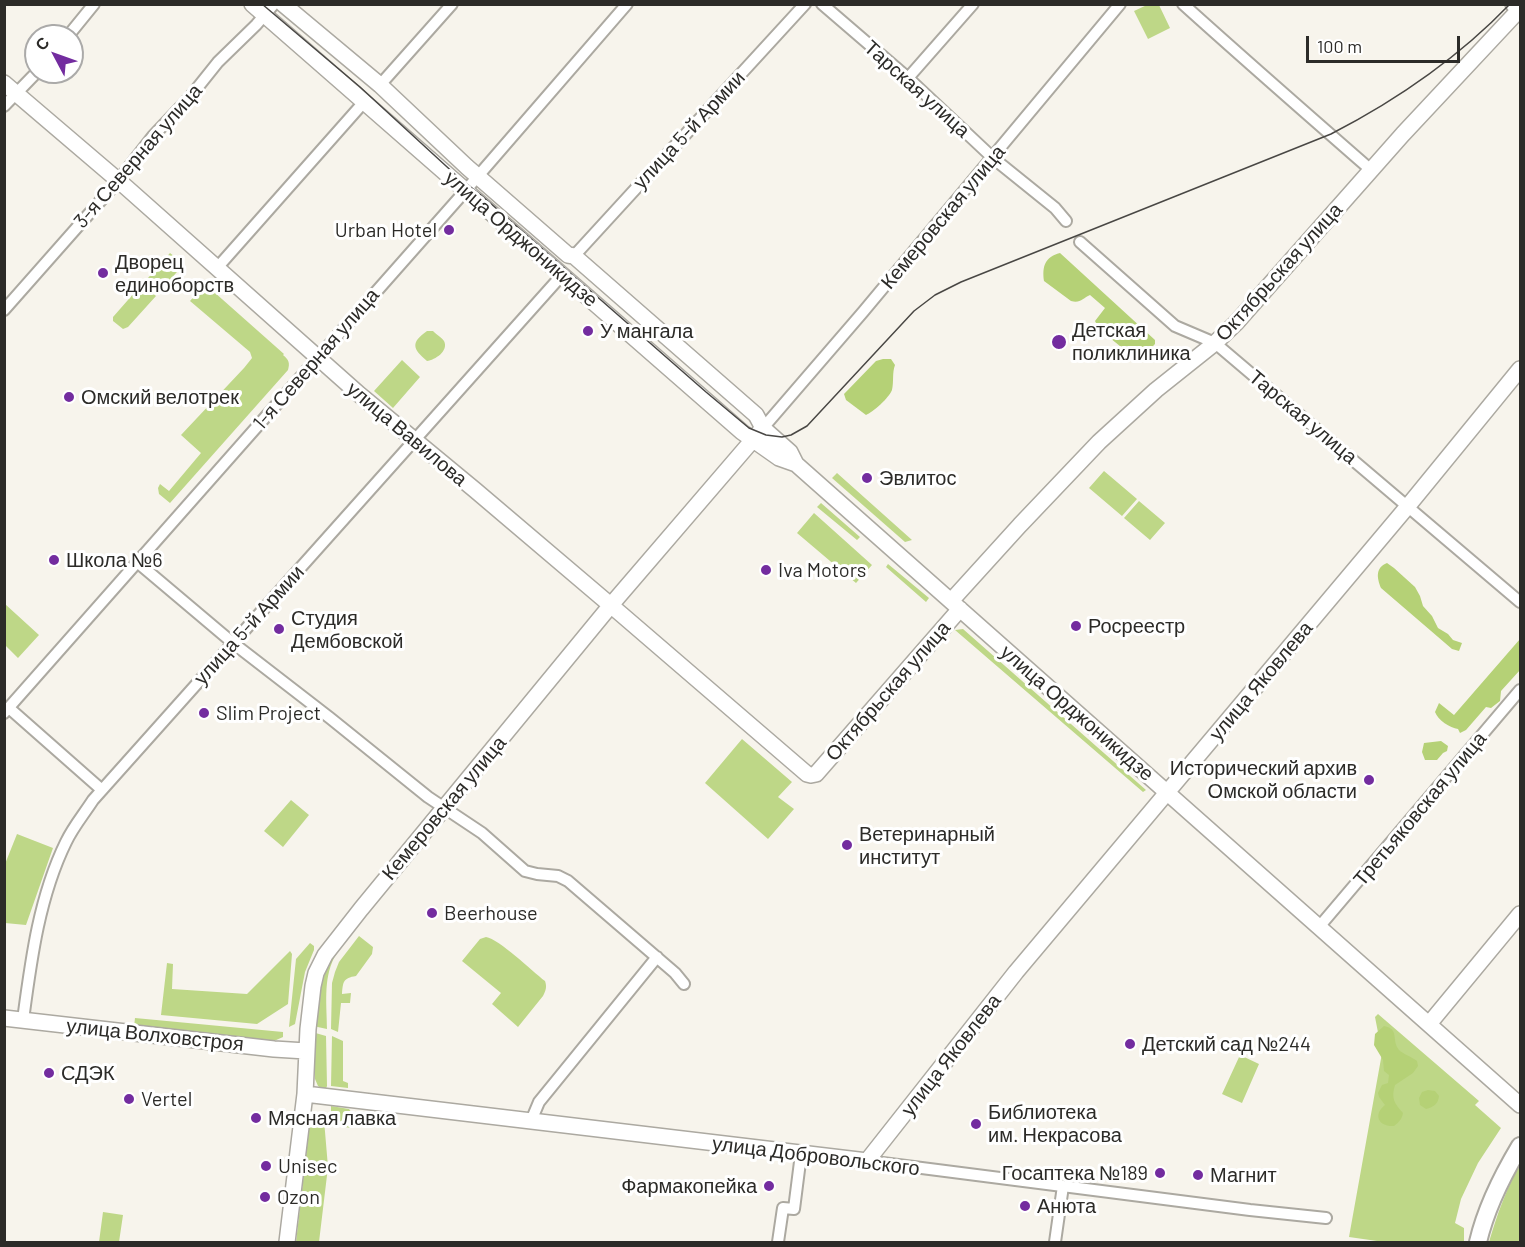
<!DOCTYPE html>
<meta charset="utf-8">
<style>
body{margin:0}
#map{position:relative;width:1525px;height:1247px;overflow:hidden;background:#f7f4ec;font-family:Barlow,sans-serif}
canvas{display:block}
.frame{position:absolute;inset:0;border:6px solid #2c2b28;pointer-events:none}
.north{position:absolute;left:24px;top:24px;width:60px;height:60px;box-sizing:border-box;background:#fff;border:2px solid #abaaa9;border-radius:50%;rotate:311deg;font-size:16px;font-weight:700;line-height:24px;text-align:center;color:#2c2b28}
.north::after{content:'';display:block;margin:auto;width:21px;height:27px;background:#732c9f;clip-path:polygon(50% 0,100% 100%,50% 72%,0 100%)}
.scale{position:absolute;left:1306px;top:36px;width:154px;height:27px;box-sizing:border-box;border:3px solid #2c2b28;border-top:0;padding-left:8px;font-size:18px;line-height:21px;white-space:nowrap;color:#2c2b28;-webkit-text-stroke:4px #fff;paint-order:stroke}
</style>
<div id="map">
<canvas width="1525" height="1247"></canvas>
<div class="frame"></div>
<div class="north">С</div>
<div class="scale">100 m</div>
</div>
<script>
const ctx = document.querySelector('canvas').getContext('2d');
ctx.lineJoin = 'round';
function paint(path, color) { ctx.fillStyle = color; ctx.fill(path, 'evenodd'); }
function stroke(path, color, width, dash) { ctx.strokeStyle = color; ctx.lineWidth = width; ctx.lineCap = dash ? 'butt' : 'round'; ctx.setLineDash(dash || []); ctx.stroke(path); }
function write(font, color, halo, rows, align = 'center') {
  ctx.font = font + ' Barlow,sans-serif'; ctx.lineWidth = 6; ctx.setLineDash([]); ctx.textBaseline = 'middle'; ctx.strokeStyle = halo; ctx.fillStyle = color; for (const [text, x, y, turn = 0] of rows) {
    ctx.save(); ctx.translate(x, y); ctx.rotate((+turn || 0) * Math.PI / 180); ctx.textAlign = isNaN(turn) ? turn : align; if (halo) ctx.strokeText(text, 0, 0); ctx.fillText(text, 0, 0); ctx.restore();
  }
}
const green = new Path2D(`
 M1147,5H1159L1170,28L1148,39L1134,11Z
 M170,253L184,264L161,290L148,278Z
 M142,284L156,296L128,327L123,329L113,321V317Z
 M205,284L284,354L283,355C289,360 290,363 288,370L170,503L159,494L158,488L160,484L169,491L201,453L181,435L244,368L252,358L250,352L190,301Z
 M427,331H433C436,334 442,338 444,341C449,351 435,360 427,361C413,349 410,343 427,331Z
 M402,360L420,377L393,408L374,391Z
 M1104,471L1137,499L1122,516L1089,488Z
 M837,473L912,540L905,542L832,478Z
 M1139,501L1165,523L1150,540L1124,518Z
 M821,503L860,537L857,540L817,507Z
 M814,513L872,565L856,583L797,533Z
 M888,564L929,598L926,602L886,567Z
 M5,604L39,635L18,658L5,645Z
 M963,629L1146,790L1143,792L955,630Z
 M742,739L792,782L778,797L794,809L768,839L705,783Z
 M291,800L309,815L283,847L264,831Z
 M17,834L53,848L26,925L5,923V864Z
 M352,930L354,931C347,940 339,949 334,958C323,980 327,1006 327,1029L313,1026C318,1002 321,974 335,953C340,945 346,937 352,930Z
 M359,936L373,947L372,954L356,976C343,978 343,982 342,994L351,993L350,1003H341L338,1032L331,1029L332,983L335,972L339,962Z
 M486,937C499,939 532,971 545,981C547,987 546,990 543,996L518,1027L492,1004L501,993L462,961L480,939Z
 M310,943L314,946V950L305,972L295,1024L289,1027L296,959Z
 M290,951L292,954L288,1004L257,1024L161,1015L167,963L173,964L172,989L247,994Z
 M1378,1014L1479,1101L1475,1105L1501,1128L1478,1163L1461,1199L1455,1223L1464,1228V1242H1384L1349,1237L1382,1053L1375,1017Z
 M135,1018L283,1032V1037L274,1041L264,1042L134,1027Z
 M312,1032L326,1036L327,1086L325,1091L318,1086L315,1079Z
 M332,1036L343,1041V1081L348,1083V1088L331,1086Z
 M1240,1055L1259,1064L1242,1103L1222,1094Z
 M331,1106L349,1109L352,1113L350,1128L341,1126L331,1119Z
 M311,1112H316L324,1120L328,1167L319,1242H296Z
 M1520,1165V1242H1489C1497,1215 1506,1189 1520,1165Z
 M103,1212L123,1215L119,1242H99Z`);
const forest = new Path2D(`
 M1060,253L1155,340V344L1140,359L1137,360L1099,329L1095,321L1105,308L1090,295C1083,298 1080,304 1071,301L1044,281C1042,266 1045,257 1060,253Z
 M883,359H891L895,365C892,373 894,381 892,390C889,398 873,412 866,415L846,400L844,394L876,361Z
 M1387,563L1394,568L1415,587L1420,596L1423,606L1432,616L1438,628L1448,634L1453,640L1462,643L1459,651L1452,649L1381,588C1377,578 1375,568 1387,563Z
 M1520,639V670L1501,691L1500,701L1491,708L1486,707L1466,730L1460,733L1458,729C1450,728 1438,720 1435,712L1439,703L1454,715Z
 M1441,741L1448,746L1447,751L1443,753L1437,760H1425L1422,752L1424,743Z
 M1384,1026C1400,1029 1391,1040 1399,1050C1403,1054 1412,1057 1417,1061L1418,1066L1413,1073L1395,1085C1391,1098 1394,1103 1403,1113C1402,1119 1399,1122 1394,1126C1378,1127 1373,1114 1385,1105L1379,1097L1378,1093L1382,1085L1388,1083L1389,1075L1384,1071L1383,1060L1374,1045L1375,1034Z
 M1428,1090L1435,1091L1439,1096C1438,1104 1434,1107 1426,1109L1420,1105L1419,1098L1422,1092Z`);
const street = new Path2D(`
 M822,4L908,78L993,158L1055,208L1066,221
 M1183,4C1245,60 1308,115 1371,170
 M68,36L94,4
 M908,78L973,4
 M380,85L452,4
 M4,106L37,72
 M1080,242L1175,326L1215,343L1520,602
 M574,256L805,4
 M217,268L364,102
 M4,310L118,181L153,136L190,97L218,62L256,25L274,4
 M763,428L863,312L1120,4
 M137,562L233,643L330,718L428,797L482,833L525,871L537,874L558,876L568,881L675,973L684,984
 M9,708L102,790
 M4,713L459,198L627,4
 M1319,927L1520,690
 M23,1020C31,960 39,897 66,842C73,827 84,814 93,800L562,275
 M531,1121L539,1102L657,957
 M867,1161L1250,1210L1326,1218
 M778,1242L783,1208L794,1209L801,1154
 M1055,1242L1063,1186`);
const secondary = new Path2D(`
 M252,4L742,432L779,458L796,464
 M283,4L380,85L467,167L568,255L574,256L756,415L763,428L790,452L796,464L1520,1105
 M4,83L127,188L360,395L475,490L621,614L807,774L811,775L816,774L960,609
 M951,601L1020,525L1099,442L1156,390L1215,343L1236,323L1403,134L1520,9
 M4,1018L274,1049L306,1051
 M1429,1024L1520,914
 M305,1094L867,1161L1016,972L1408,506L1520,369
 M287,1242L305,1094L308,1029L313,986L316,973L325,955L361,909L611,605L763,428`);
const primary = new Path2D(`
 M1514,4L1520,11
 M1478,1242C1486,1208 1502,1176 1520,1146`);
const tram = new Path2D(`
 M262,4L360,87L458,177L481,195L706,392L749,428L766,435L782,437L791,435L807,426L914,311L935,295L961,282L1331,134C1397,100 1459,57 1510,4`);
const markers = [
 [449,230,6,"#732c9f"],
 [103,273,6,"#732c9f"],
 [588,331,6,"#732c9f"],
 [1059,342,8,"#732c9f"],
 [69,397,6,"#732c9f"],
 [867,478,6,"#732c9f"],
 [54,560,6,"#732c9f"],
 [766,570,6,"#732c9f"],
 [1076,626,6,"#732c9f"],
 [279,629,6,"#732c9f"],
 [204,713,6,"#732c9f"],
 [1369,780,6,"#732c9f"],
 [847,845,6,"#732c9f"],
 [432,913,6,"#732c9f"],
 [1130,1044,6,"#732c9f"],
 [49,1073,6,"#732c9f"],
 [129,1099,6,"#732c9f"],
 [256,1118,6,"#732c9f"],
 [976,1124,6,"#732c9f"],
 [266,1166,6,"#732c9f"],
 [1160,1173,6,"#732c9f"],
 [1198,1175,6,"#732c9f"],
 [769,1186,6,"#732c9f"],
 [265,1197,6,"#732c9f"],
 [1025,1206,6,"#732c9f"]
];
const streetNames = [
 ["Тарская улица",917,89,42],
 ["улица 5-й Армии",689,130,-47],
 ["3-я Северная улица",138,156,-49],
 ["Кемеровская улица",943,217,-50],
 ["улица Орджоникидзе",521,239,41],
 ["Октябрьская улица",1279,272,-48],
 ["1-я Северная улица",316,359,-49],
 ["Тарская улица",1303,417,40],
 ["улица Вавилова",407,434,40],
 ["улица 5-й Армии",249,625,-48],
 ["улица Яковлева",1261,681,-50],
 ["Октябрьская улица",888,691,-49],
 ["улица Орджоникидзе",1077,713,41],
 ["Кемеровская улица",444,808,-50],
 ["Третьяковская улица",1420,809,-50],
 ["улица Волховстроя",155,1035,6],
 ["улица Яковлева",951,1055,-52],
 ["улица Добровольского",816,1156,7]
];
const poiNames = [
 ["Urban Hotel",437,230,"right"],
 ["Дворец",115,262],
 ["единоборств",115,285],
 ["Детская",1072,330],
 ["поликлиника",1072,353],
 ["У мангала",600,331],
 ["Омский велотрек",81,397],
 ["Эвлитос",879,478],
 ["Школа №6",66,560],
 ["Iva Motors",778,570],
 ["Студия",291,618],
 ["Дембовской",291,641],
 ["Росреестр",1088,626],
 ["Slim Project",216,713],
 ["Исторический архив",1357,768,"right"],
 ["Омской области",1357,791,"right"],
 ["Ветеринарный",859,834],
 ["институт",859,857],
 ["Beerhouse",444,913],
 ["Детский сад №244",1142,1044],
 ["СДЭК",61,1073],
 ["Vertel",141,1099],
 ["Библиотека",988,1112],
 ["им. Некрасова",988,1135],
 ["Мясная лавка",268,1118],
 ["Unisec",278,1166],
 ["Госаптека №189",1148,1173,"right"],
 ["Магнит",1210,1175],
 ["Фармакопейка",757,1186,"right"],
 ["Ozon",277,1197],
 ["Анюта",1037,1206]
];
paint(green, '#bed787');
paint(forest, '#b5d176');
stroke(street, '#aca9a1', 14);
stroke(secondary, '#aca9a1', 18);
stroke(primary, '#aca9a1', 20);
stroke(street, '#fff', 10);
stroke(secondary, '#fff', 15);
stroke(primary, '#fff', 16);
stroke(tram, '#494744', 1.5);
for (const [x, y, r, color] of markers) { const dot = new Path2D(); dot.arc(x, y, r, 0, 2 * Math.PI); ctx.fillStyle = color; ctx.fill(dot); stroke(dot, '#fff', 2); }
write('20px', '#2c2b28', '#fff', streetNames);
write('20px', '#2c2b28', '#fff', poiNames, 'left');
</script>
